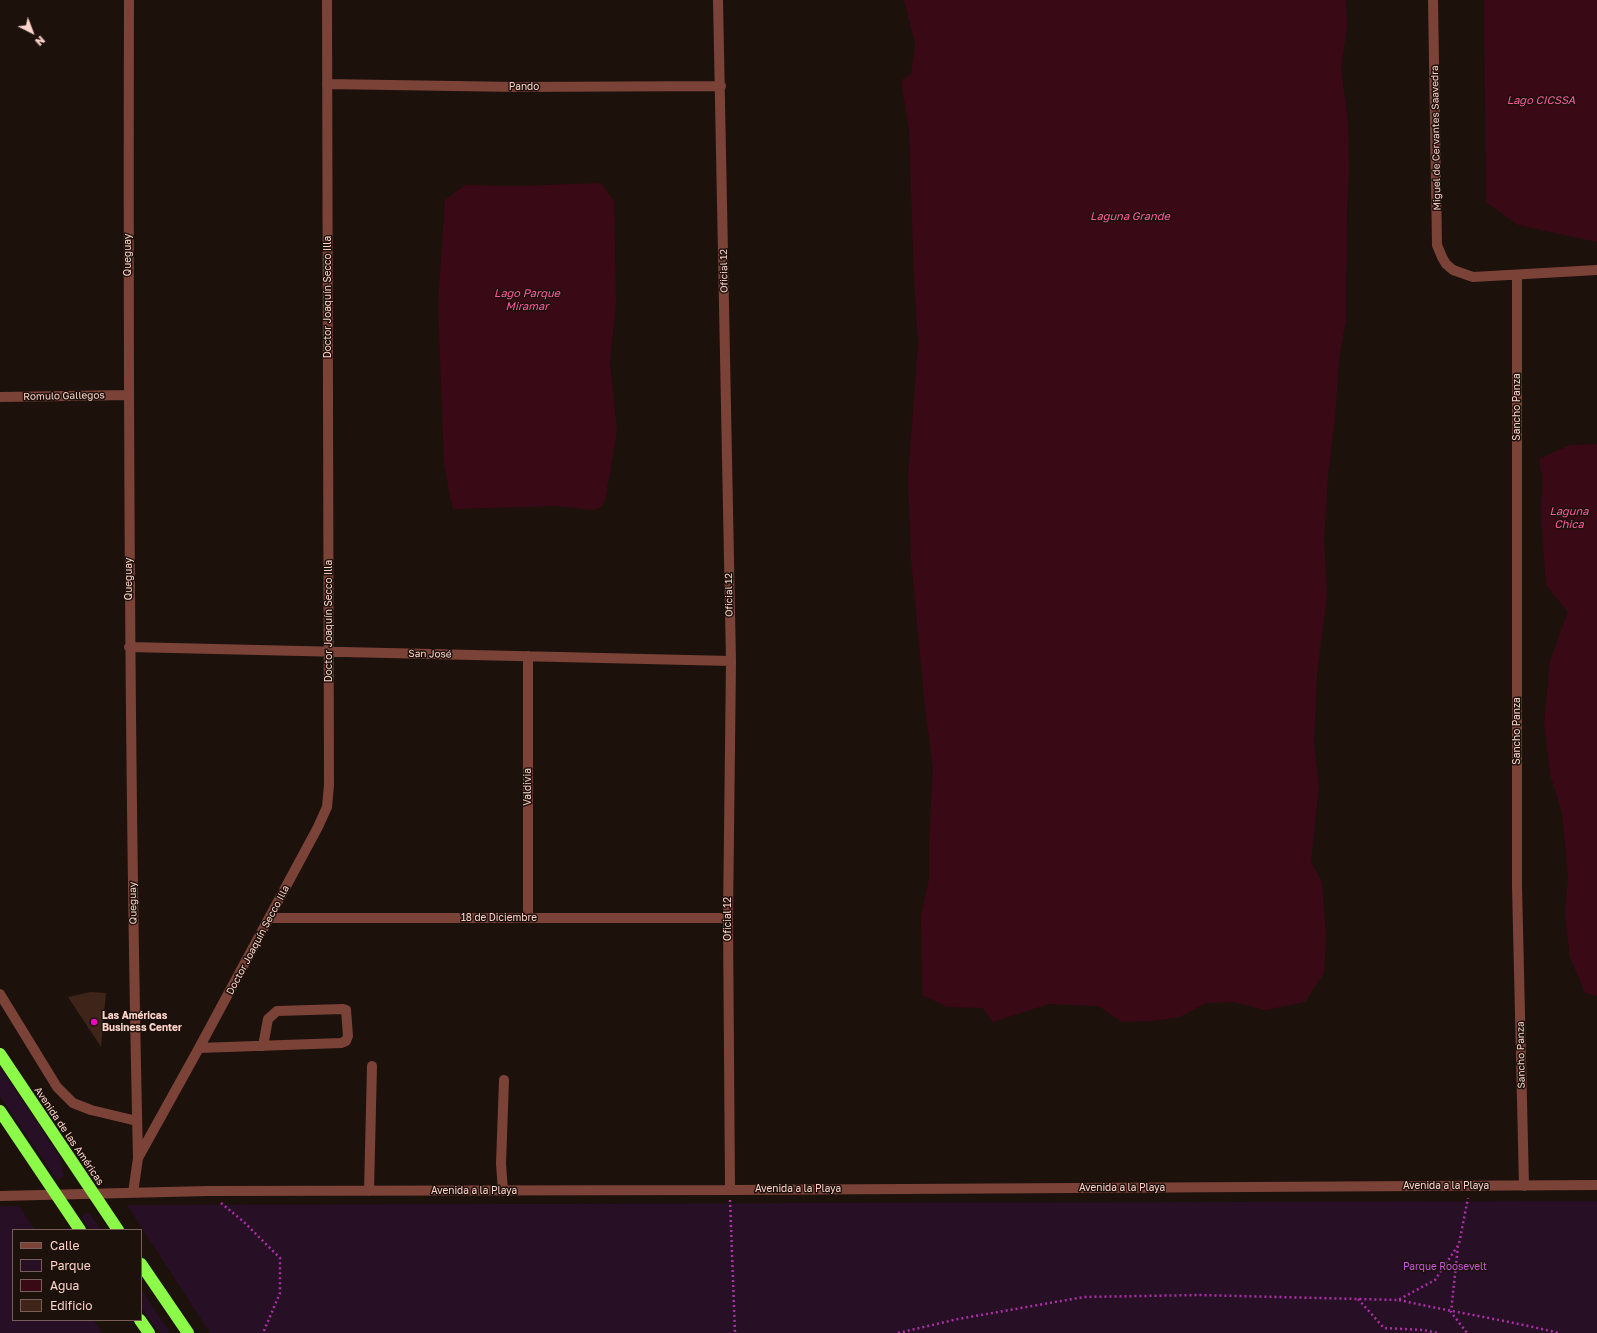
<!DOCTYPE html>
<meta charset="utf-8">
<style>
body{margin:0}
#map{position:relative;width:1597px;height:1333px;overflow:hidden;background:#1d110c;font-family:"Golos Text",sans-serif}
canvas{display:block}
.legend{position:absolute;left:12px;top:1229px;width:130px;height:92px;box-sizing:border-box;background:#1d110c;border:1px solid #775f58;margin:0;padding:5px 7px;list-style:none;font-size:12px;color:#fed5ca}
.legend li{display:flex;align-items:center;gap:8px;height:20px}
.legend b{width:20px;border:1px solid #775f58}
.north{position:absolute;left:12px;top:12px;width:40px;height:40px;-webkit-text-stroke:3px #1d110c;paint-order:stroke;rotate:138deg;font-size:11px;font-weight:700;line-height:16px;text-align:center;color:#fed5ca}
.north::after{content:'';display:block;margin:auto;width:14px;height:18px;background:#fed5ca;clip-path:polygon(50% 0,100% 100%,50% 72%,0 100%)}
</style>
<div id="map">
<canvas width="1597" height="1333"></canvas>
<ul class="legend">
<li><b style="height:5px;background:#7b4238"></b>Calle</li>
<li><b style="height:11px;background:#270f25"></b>Parque</li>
<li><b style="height:11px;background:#390a16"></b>Agua</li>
<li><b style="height:11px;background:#3e2419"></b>Edificio</li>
</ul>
<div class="north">N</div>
</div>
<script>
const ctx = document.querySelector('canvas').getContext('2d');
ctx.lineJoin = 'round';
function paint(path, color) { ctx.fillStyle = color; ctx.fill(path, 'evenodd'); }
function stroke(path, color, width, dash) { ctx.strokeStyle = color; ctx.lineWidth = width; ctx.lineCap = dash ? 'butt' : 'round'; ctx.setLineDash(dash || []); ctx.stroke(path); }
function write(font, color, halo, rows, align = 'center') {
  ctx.font = font + ' "Golos Text",sans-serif'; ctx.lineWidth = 3; ctx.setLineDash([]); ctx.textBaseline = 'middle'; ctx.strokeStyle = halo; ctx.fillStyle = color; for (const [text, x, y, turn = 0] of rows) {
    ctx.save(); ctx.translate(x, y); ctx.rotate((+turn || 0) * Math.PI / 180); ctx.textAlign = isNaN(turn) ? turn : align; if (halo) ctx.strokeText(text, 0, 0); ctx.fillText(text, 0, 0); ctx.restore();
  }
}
const green = new Path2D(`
 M0,1067L60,1157L64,1177L57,1180L0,1096Z
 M1597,1201V1333H210L127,1205Z
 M0,1206H19L35,1230H13V1320H94L102,1333H0Z
 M85,1213H89L101,1230H90L82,1219V1216Z
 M141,1289L170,1333H159L141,1307Z`);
const water = new Path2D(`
 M904,0H1346L1347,26L1341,69L1348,121L1349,169L1347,211L1346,321L1339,358L1335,418L1328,475L1324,539L1327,597L1317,674L1314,744L1319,786L1311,862L1322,882L1326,937L1324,973L1305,1002L1266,1010L1233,1002L1206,1003L1180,1017L1152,1021L1122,1022L1098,1006L1049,1004L993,1022L983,1008L947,1007L922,995L921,916L929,879V839L933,768L925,707L911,559L908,478L918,343L914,281L909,130L901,80L911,74L915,43Z
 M1484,0H1597V242L1518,225L1486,202Z
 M601,183L614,201L615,242L616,304L610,361L617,431L605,501L600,508L591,510L558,506L453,509L450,498L444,463L438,306L445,200L465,185L519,186Z
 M1597,444V996L1585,993L1570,957L1565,915L1568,877L1562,813L1550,774L1544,723L1550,661L1568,612L1546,585L1541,519L1542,478L1539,459L1570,445Z`);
const building = new Path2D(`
 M90,992L106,993L101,1047L68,997Z`);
const path = new Path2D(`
 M730,1200L735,1333
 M221,1203L244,1222L280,1258V1293L263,1333
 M1458,1246L1451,1312L1467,1333
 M1358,1299L1384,1328L1423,1330L1438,1333
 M1399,1300C1452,1312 1506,1320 1559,1333
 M898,1333L958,1319L1084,1297L1199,1295L1398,1300L1435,1280L1459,1244L1468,1198`);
const minor = new Path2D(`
 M129,0C128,386 129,772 138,1158
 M718,0L731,661L728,918L730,1190
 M1433,0L1437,245L1442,257L1446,264L1453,270L1473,277L1597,270
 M327,84L517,87L721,86
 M1517,275V886L1524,1186
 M0,397L128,395
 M129,647L731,661
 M270,918H728
 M528,918V656
 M0,994L57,1087L73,1103L91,1110L137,1121
 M199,1048L341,1043L346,1041L348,1036L346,1010L343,1009L277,1011L268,1019L263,1046
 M369,1191L372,1066
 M503,1191L501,1164L504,1080
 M133,1193L138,1158L199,1048L318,827L327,807L329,785L327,0
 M0,1196L208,1191L730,1190L1597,1185`);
const highway = new Path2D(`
 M0,1054L118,1230
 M0,1111L80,1230
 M141,1264L188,1333
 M140,1320L149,1333`);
const markers = [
 [94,1022,4,"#ed06bd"]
];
const streetNames = [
 ["Pando",524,87],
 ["Miguel de Cervantes Saavedra",1436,138,-91],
 ["Queguay",128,255,-90],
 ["Oficial 12",724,271,-91],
 ["Doctor Joaquín Secco Illa",328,297,-90],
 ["Romulo Gallegos",64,396,-1],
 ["Sancho Panza",1517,407,-90],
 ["Queguay",129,579,-90],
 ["Oficial 12",729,595,-91],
 ["Doctor Joaquín Secco Illa",329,621,-90],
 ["San José",430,654,1],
 ["Sancho Panza",1517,731,-90],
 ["Valdivia",528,787,-90],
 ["Queguay",133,903,-91],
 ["18 de Diciembre",499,918],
 ["Oficial 12",728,919,-90],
 ["Doctor Joaquín Secco Illa",258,940,-62],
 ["Sancho Panza",1521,1055,-91],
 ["Avenida de las Américas",69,1136,56],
 ["Avenida a la Playa",1446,1186],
 ["Avenida a la Playa",1122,1188],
 ["Avenida a la Playa",798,1189],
 ["Avenida a la Playa",474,1191]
];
const poiNames = [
 ["Las Américas",102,1016],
 ["Business Center",102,1028]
];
const parkNames = [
 ["Parque Roosevelt",1445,1267]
];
const waterNames = [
 ["Lago CICSSA",1541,101],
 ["Laguna Grande",1130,217],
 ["Lago Parque",527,294],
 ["Miramar",527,307],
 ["Laguna",1569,512],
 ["Chica",1569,525]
];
paint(green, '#270f25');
paint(water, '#390a16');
paint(building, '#3e2419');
stroke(path, '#ab30a6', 2.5, [2, 3]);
stroke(minor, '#7b4238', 10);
stroke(highway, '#8bfa48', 12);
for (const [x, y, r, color] of markers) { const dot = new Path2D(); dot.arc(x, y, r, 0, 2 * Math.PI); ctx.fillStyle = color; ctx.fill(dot); stroke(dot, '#1d110c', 1.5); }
write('10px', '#fed5ca', '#1d110c', streetNames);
write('bold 10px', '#fed5ca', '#1d110c', poiNames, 'left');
write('10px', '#c859db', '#1d110c', parkNames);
write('italic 11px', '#fb5ba0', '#1d110c', waterNames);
</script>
